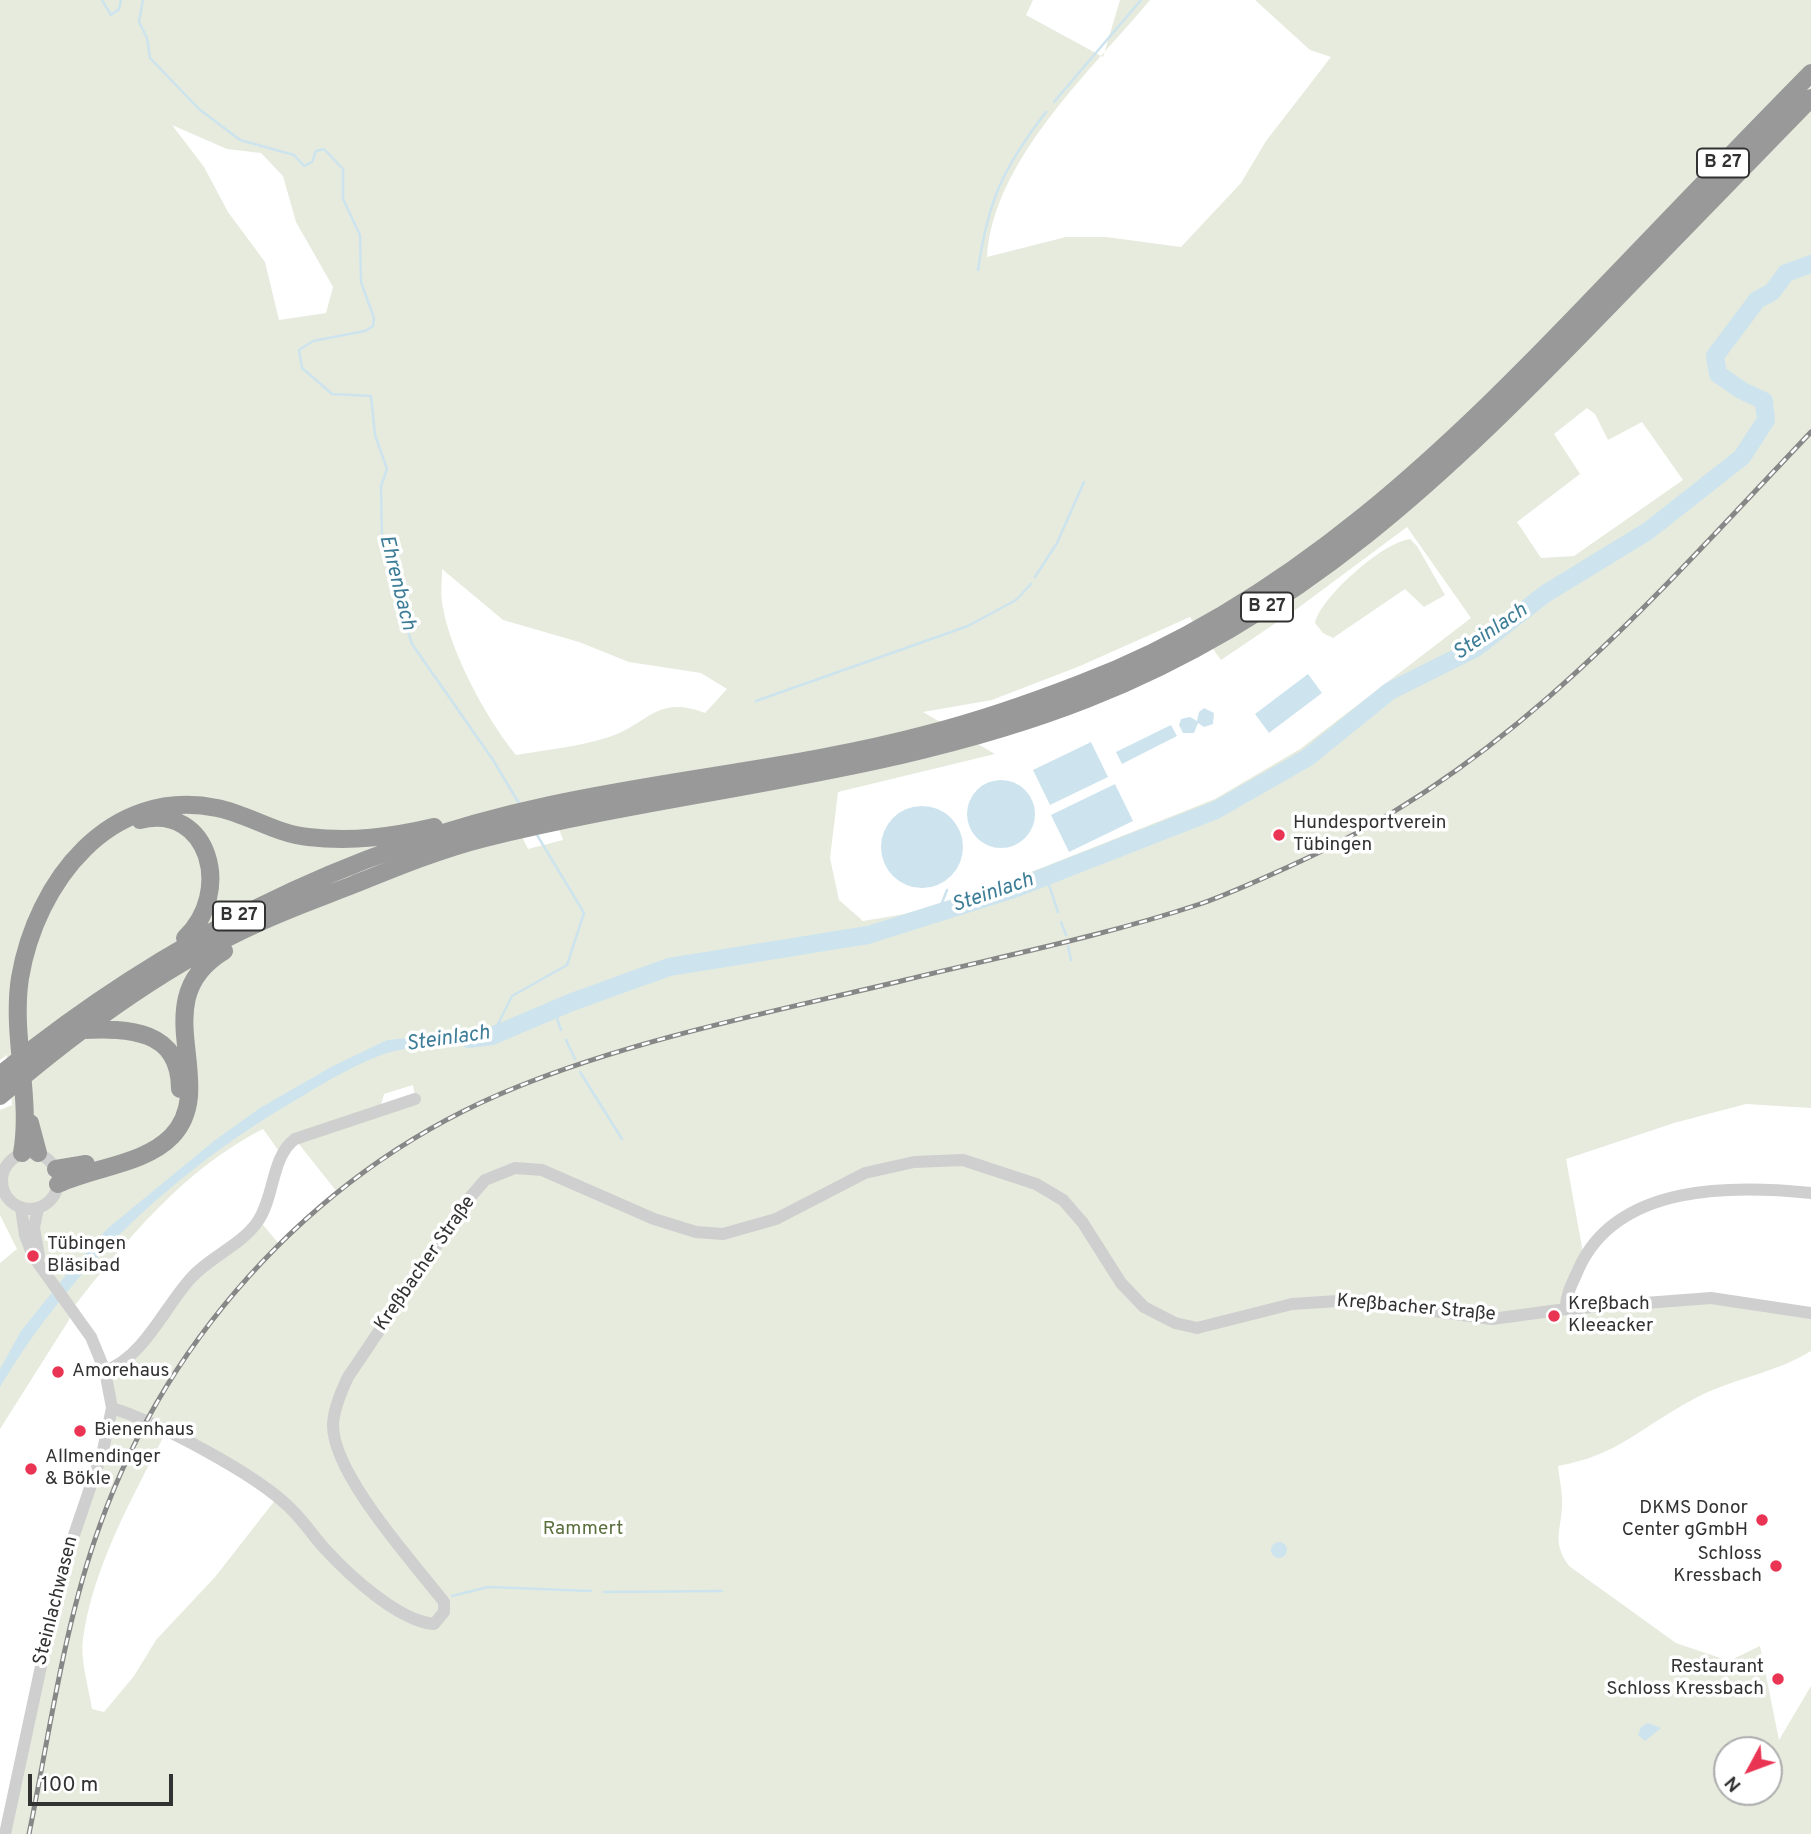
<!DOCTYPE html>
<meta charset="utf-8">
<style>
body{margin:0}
#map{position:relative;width:1811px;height:1834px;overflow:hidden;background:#fff;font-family:Overpass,sans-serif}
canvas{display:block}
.north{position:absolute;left:1713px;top:1736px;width:70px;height:70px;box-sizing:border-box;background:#fff;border:2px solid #adadad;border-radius:50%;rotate:229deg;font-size:19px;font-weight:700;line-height:28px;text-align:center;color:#323232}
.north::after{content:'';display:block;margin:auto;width:24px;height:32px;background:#e93453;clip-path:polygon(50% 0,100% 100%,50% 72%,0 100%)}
.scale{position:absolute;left:28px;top:1774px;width:145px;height:32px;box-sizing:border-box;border:4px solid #323232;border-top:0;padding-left:9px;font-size:21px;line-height:24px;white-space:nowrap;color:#323232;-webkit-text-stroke:5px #fff;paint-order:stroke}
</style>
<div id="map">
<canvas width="1811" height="1834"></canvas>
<div class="north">N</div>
<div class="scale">100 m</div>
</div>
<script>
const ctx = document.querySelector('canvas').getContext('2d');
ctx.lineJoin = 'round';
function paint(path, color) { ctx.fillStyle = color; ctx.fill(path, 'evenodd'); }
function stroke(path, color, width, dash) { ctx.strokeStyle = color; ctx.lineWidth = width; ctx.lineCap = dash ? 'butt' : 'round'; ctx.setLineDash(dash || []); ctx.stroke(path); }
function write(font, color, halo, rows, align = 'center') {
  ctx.font = font + ' Overpass,sans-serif'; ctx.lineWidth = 7; ctx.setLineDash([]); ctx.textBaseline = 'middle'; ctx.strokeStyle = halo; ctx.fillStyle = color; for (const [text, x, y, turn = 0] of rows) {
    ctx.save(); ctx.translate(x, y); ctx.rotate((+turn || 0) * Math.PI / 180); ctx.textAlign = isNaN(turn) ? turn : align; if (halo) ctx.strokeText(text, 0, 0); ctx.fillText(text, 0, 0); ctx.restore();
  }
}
const green = new Path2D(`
 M0,0H1033L1026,15L1103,57L1120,0H1150C1091,71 993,160 987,257L1066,237H1106L1181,247L1241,183L1266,141L1331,57L1310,50L1255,0H1811V1108L1746,1104L1674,1123L1566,1159L1584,1258L1565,1303L1594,1312L1716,1302L1811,1316V1351C1774,1374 1729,1379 1692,1400C1641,1427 1619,1455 1558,1466C1559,1477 1562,1489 1562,1500C1563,1529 1550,1540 1569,1566L1676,1643L1729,1661L1760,1646L1779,1740L1811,1686V1834H5L61,1573L109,1427L105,1371L114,1368L193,1275L259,1220L279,1244L337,1192L295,1139L281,1154L263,1129C184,1169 126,1240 72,1309L69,1320L0,1429V1263L17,1249L0,1215V1110L12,1105L7,1055L0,1060ZM172,125L227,149L261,153L283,176L296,222L333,287L326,313L279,320L265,262L228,212L204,167ZM1587,408L1595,414L1608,440L1642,422L1683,480L1574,556L1541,558L1517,522L1580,474L1554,434ZM1407,527L1471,618L1300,749L1215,799L1001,884L905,914L863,921L839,900L830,858L838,792L995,754L923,712L992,700L1080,666L1190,617L1221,660L1298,608ZM442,569L503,620L579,642L629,662L701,673L727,689L705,713C655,694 648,726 606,738C577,747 545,750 516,755C487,720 451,653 443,608C440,596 442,581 442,569ZM550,805L563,840L528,849L509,810ZM413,1085L415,1098L380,1109L384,1094ZM165,1434L280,1500L276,1499L215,1577L156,1640L134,1676L104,1712L92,1709C89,1688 80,1660 83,1639C93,1567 132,1498 165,1434ZM1727,1750H1769V1792H1727Z
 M1410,539L1417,546L1445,595L1424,607L1405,589L1333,638L1323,633L1315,623C1321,597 1383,542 1410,539Z`);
const water = new Path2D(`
 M1308,674L1322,693L1269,733L1255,714Z
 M1204,708L1214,713L1213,724L1204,727L1198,723L1194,733H1183L1179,725L1181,719L1190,717L1197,721L1199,712Z
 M1171,725L1177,736L1122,764L1116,752Z
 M1091,742L1108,777L1050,805L1033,770Z
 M967 814a34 34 0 1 1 68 0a34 34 0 1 1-68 0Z
 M1115,784L1133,821L1069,852L1051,815Z
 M881 847a41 41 0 1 1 82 0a41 41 0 1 1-82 0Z
 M491,1030L490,1042C462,1045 409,1045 384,1054C356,1064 329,1080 304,1095C180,1166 73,1264 0,1387V1369L21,1331L66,1275L107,1229L214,1141L260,1108L331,1067L387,1040Z
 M1271 1550a8 8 0 1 1 16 0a8 8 0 1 1-16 0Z
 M1648,1723L1661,1728L1645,1741L1638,1735L1641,1727Z`);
const stream = new Path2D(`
 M102,0L111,15L119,9L121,0
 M143,0L139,22L147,38L150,58L199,109L240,140L294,155L304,166L312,162L316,151L324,149L343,169V199L360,235L361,282L374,318L373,326L365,331L313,341L299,350L302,368L332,394L371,396L375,435L387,469L381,486L382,538L387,567L412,644L493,760L520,805
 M1054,102L1141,0
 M978,270C988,200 1003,168 1046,112
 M1035,577L1057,543L1084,482
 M756,701L968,626L1016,600L1031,584
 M1046,876L1058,912
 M938,913L947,890
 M1061,922L1066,935
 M1068,946L1071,960
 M554,1010L561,1030
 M492,1036L512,996L567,965L584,913L537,835
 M566,1040L575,1059
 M580,1072L622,1139
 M604,1592L722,1591
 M452,1596L488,1587L591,1591`);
const river = new Path2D(`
 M469,1039L492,1036L572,1002L669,967L868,935L1011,890L1216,810L1307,758L1390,691L1476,648L1545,594L1648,531L1742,457L1766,420L1764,401L1741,390L1718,374L1715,356L1757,300L1772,292L1786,273L1811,264`);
const minor = new Path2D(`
 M2 1181a28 28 0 1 1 56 0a28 28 0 1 1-56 0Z
 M38,1208L34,1228L39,1256
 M1566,1309C1565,1295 1574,1280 1579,1268C1618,1183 1733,1185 1811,1193
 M105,1371C145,1356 164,1307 192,1277C211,1256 242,1245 258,1221C275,1196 271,1157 295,1139L415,1099
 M112,1408C159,1423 256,1474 290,1508C303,1520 313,1536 325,1549C349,1575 398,1621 434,1624L444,1612V1602C414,1563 332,1474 333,1424C334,1408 341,1392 348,1377L466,1202L485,1180L515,1168L542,1170L654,1219L696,1232L723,1234L776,1219L865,1173L914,1162L963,1160L1036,1184L1063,1200L1083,1223L1121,1283L1144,1307L1175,1323L1197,1328L1292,1304L1353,1300L1492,1319L1566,1309L1711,1298L1811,1313
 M5,1834L61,1573L103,1450L112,1408L105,1371L91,1337L33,1256L25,1235L21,1208`);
const highway = new Path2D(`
 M140,820C210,803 233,893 185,938
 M82,1030C128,1028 180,1029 180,1089
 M0,1075C160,944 347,848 550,805C675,778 805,767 928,734C979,721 1031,703 1080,684C1292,604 1450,448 1603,288C1672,216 1741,144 1811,73
 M0,1096C77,1030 163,966 256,924C288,909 322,897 355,884C397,867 441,849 485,838C685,788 894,775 1087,699C1301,615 1446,474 1603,312C1672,241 1742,169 1811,98
 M30,1123L38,1153
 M22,1153C32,1097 11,1036 20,978C36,882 110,786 217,808C248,814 276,834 308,837C352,842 391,837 434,827
 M56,1169L86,1164
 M58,1184C93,1167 144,1165 172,1136C221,1084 142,1000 224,951`);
const rail = new Path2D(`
 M29,1834C50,1731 64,1624 100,1525C170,1330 323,1165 517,1087C638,1038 777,1011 905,980C1003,956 1104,936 1200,904C1234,892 1268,876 1301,861C1512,765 1655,596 1811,432`);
const markers = [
 [1279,835,7,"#e93453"],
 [33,1256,7,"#e93453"],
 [1554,1316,7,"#e93453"],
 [58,1372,7,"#e93453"],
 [80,1431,7,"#e93453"],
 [31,1469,7,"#e93453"],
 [1762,1520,7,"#e93453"],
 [1776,1566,7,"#e93453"],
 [1778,1679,7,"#e93453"]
];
const shields = [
 [1723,163,52],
 [1267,607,52],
 [239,916,52]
];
const shieldNames = [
 ["B 27",1723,163],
 ["B 27",1267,607],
 ["B 27",239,916]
];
const poiNames = [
 ["Hundesportverein",1293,824],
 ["Tübingen",1293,846],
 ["Tübingen",47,1245],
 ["Bläsibad",47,1267],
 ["Kreßbach",1568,1305],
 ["Kleeacker",1568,1327],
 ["Amorehaus",72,1372],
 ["Bienenhaus",94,1431],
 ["Allmendinger",45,1458],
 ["& Bökle",45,1480],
 ["DKMS Donor",1748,1509,"right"],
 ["Center gGmbH",1748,1531,"right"],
 ["Schloss",1762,1555,"right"],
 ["Kressbach",1762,1577,"right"],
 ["Restaurant",1764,1668,"right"],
 ["Schloss Kressbach",1764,1690,"right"]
];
const streetNames = [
 ["Kreßbacher Straße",426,1264,-55],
 ["Kreßbacher Straße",1416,1309,5],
 ["Steinlachwasen",57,1601,-76]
];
const parkNames = [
 ["Rammert",583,1530]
];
const waterNames = [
 ["Ehrenbach",396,583,76],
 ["Steinlach",1491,633,-34],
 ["Steinlach",993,894,-19],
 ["Steinlach",448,1040,-8]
];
paint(green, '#e6ebdd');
paint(water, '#cde4ee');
stroke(stream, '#cde4ee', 2.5);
stroke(river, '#cde4ee', 18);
stroke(minor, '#cfcfcf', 12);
stroke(highway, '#999', 18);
stroke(rail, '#878787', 5);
stroke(rail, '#fff', 2.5, [8]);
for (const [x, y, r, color] of markers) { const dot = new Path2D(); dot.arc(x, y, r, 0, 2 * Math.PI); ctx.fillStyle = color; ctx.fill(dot); stroke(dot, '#fff', 2.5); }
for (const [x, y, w] of shields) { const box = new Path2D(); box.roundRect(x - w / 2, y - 14.5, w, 29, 5); ctx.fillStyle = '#fff'; ctx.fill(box); stroke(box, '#323232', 2); }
write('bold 18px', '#323232', null, shieldNames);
write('19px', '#323232', '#fff', poiNames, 'left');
write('19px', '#323232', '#fff', streetNames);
write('19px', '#5a6f3d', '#fff', parkNames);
write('italic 21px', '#3d7d97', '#fff', waterNames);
</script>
